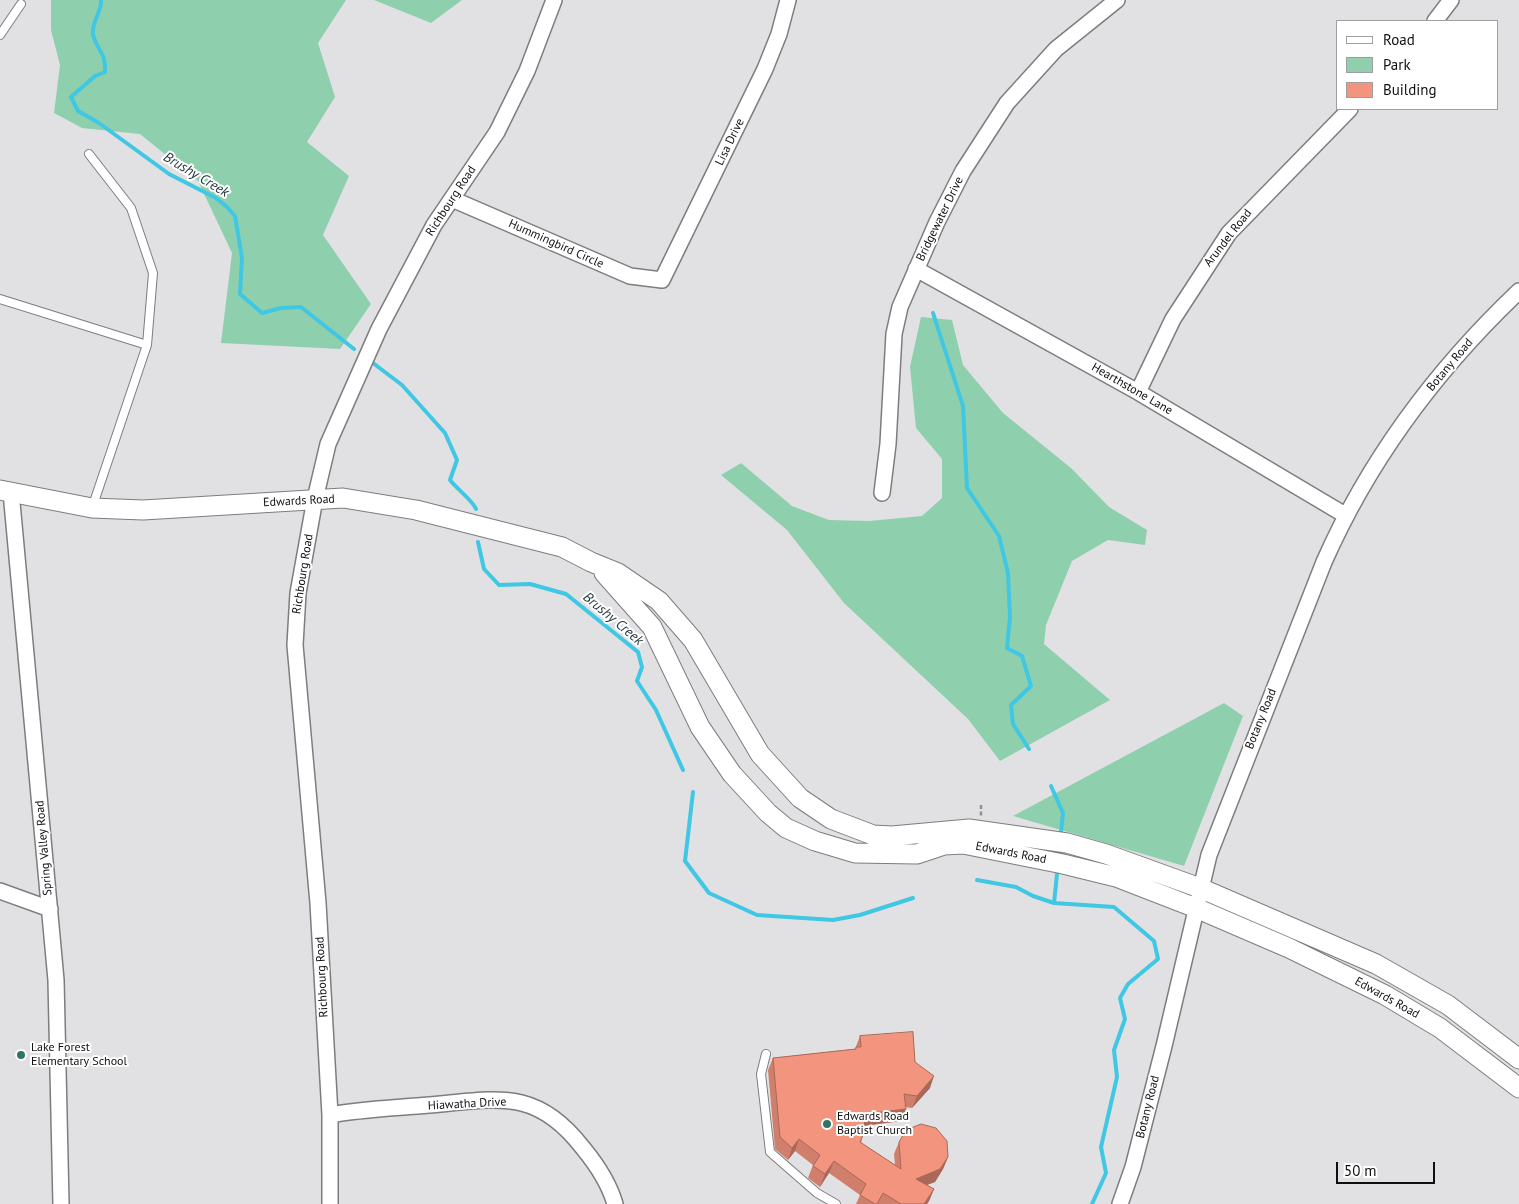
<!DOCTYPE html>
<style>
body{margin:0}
#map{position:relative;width:1519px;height:1204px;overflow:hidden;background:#e1e1e4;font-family:"PT Sans",sans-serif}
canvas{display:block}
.legend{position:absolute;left:1336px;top:20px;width:162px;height:90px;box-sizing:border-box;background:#fff;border:1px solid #9f9f9f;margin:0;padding:6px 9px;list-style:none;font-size:15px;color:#0f0f10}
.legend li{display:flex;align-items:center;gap:10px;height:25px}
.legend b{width:25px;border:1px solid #9f9f9f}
.scale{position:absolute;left:1336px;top:1162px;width:99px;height:22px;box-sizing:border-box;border:2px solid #0f0f10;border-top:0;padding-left:6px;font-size:15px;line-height:18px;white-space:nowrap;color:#0f0f10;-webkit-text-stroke:4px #fff;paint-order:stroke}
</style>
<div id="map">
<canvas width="1519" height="1204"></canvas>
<ul class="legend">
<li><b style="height:6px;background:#fff"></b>Road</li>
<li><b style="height:14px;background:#8ed0ae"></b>Park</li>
<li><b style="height:14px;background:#f2947e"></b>Building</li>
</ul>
<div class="scale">50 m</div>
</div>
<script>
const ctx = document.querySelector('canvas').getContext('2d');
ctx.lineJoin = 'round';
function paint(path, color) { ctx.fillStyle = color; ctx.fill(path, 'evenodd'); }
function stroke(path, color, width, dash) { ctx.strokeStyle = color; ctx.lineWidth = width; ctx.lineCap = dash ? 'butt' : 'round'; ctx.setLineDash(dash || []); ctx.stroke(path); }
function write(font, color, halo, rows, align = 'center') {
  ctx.font = font + ' "PT Sans",sans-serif'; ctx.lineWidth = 4; ctx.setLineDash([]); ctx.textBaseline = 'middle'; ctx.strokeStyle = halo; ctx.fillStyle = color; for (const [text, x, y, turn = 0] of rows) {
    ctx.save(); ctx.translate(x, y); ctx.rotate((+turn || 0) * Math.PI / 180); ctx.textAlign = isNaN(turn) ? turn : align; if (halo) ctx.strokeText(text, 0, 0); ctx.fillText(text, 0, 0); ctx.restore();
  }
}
const green = new Path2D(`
 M51,0H346L318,43L335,97L307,142L349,176L323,235L371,304L340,349L221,343L232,253L198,181L140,134L82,128L54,113L60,65L51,30Z
 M374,0H462L431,23Z
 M921,317L952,320L963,365L1003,413L1071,468L1109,507L1147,530L1145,545L1108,540L1072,561L1046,625L1044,644L1110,700L1000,761L968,719L844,603L787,530L721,475L741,463L792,506L829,520L869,521L922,516L942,498V459L916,428L910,367Z
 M1224,703L1243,716L1184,866L1013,816Z`);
const stream = new Path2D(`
 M101,0C102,12 91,22 93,35C97,51 106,51 105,72L95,76L71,97L78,111L99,123L169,174L216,198L227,207L235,216L242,258L240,294L262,313L281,308L301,307L354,349
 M933,313L963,406L967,488L999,536L1008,573L1010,617L1007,648L1022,656L1031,686L1011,705L1013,724L1029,749
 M373,363L402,385L445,433L457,460L450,480C456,488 474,502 476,509
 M478,542L484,569L499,585L530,584L566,594L638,652L642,667L637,681L656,710L683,770
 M1051,786L1063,813L1061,832
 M693,792L685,861L709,893L757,915L833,920L860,915L913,898
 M977,880L1016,887L1033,896L1054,903L1114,907L1154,941L1158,959L1128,984L1120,998L1125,1019L1114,1050L1117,1077L1101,1147L1106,1173L1092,1204
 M1054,903L1057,874`);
const path = new Path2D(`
 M981,805V816`);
const service = new Path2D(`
 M0,35L21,4
 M89,154L131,208L153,273L147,345L92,508
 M0,299L147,345
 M766,1054L761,1074L770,1152L817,1193L836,1204`);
const minor = new Path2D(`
 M1435,21L1451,0
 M452,199L630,276L662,280L765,69L779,34L788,0
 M916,269L1138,392L1345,515
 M1138,392L1173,319L1229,233L1350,109
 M11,492L56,980L61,1204
 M882,493L888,444L894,334L900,307L937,222L963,171L1007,103L1056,49L1117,0
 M0,891L50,909
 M330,1115C362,1109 396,1108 429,1105C497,1099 536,1087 583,1148C597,1165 609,1183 615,1204
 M330,1204V1115L318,903L295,645L298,593L315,499L328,444L379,329L434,225L497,132L527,71L554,0
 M1120,1204L1133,1167L1164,1046L1209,855L1324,562C1369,460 1438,368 1519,291`);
const tertiary = new Path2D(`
 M0,490L92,508L143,510L343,498L416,510L562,547L591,562L618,573L659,601L693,640L760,754L800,798L831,819L873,835L892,836L969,829L1067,843L1106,854L1200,888L1376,964L1448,1005L1519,1059
 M604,573L652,627L700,727L732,774L768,813L786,828L815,841L855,853L917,854L944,845L963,844L1063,864L1116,877L1196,908L1289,948L1385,995L1440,1028L1519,1088`);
const wall = new Path2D(`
 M860,1036L915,1062L930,1088L912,1108L905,1107L906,1109L901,1121L865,1126L861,1143L895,1165L894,1154L899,1142L948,1157L943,1169L935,1182L926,1185L934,1189L929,1201L927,1204H856L860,1195L829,1173L820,1187L808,1178L813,1165L795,1151L788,1160L775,1149L768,1070L773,1058L855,1049Z`);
const shadedWall = new Path2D(`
 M934,1076L930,1088L912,1108L917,1096Z
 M906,1109L901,1121L860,1126L864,1114Z
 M799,1139L795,1151L788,1160L792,1148Z
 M948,1157L943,1169L935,1182L911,1191L916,1179Z
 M834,1161L829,1173L820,1187L825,1174Z
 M934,1189L929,1201L927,1204H924Z`);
const building = new Path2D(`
 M913,1032L915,1062L934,1076L917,1096L904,1094L906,1109L864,1114L865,1131L860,1142L901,1169L899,1142L906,1130L921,1124L936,1128L947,1141L948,1157L940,1169L916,1179L934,1189L924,1204H901L883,1193L877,1204H875L860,1195L866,1184L834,1161L825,1174L813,1166L820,1155L799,1139L792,1148L780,1137L773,1058L856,1049V1047H861L860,1036Z`);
const markers = [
 [21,1055,5,"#337362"],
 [827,1124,5,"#337362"]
];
const streetNames = [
 ["Lisa Drive",730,142,-64],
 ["Richbourg Road",451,201,-57],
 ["Bridgewater Drive",940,219,-64],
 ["Arundel Road",1228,238,-52],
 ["Hummingbird Circle",556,244,24],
 ["Botany Road",1450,365,-50],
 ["Hearthstone Lane",1132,389,30],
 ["Edwards Road",299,501,-3],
 ["Richbourg Road",303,574,-81],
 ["Botany Road",1261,719,-68],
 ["Spring Valley Road",44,848,-95],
 ["Edwards Road",1011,853,11],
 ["Richbourg Road",322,977,-93],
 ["Edwards Road",1387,998,29],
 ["Hiawatha Drive",467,1104,-3],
 ["Botany Road",1148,1107,-76]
];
const poiNames = [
 ["Lake Forest",31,1048],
 ["Elementary School",31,1062],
 ["Edwards Road",837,1117],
 ["Baptist Church",837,1131]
];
const waterNames = [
 ["Brushy Creek",196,175,31],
 ["Brushy Creek",613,619,40]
];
paint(green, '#8ed0ae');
stroke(stream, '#40c7e3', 4);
stroke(service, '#7d7c80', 10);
stroke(minor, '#7d7c80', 18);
stroke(tertiary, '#7d7c80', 21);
stroke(path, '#919193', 2.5, [4, 2.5]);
stroke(service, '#fff', 8);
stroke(minor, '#fff', 15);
stroke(tertiary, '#fff', 19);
paint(wall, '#d07f6c');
paint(shadedWall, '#a96858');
paint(building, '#f2947e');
stroke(building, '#a96858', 1);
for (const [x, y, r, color] of markers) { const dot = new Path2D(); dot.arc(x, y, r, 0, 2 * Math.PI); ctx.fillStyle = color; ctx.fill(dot); stroke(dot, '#fff', 2); }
write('12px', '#0f0f10', '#fff', streetNames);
write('12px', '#0f0f10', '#fff', poiNames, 'left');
write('italic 14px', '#21383d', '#fff', waterNames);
</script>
